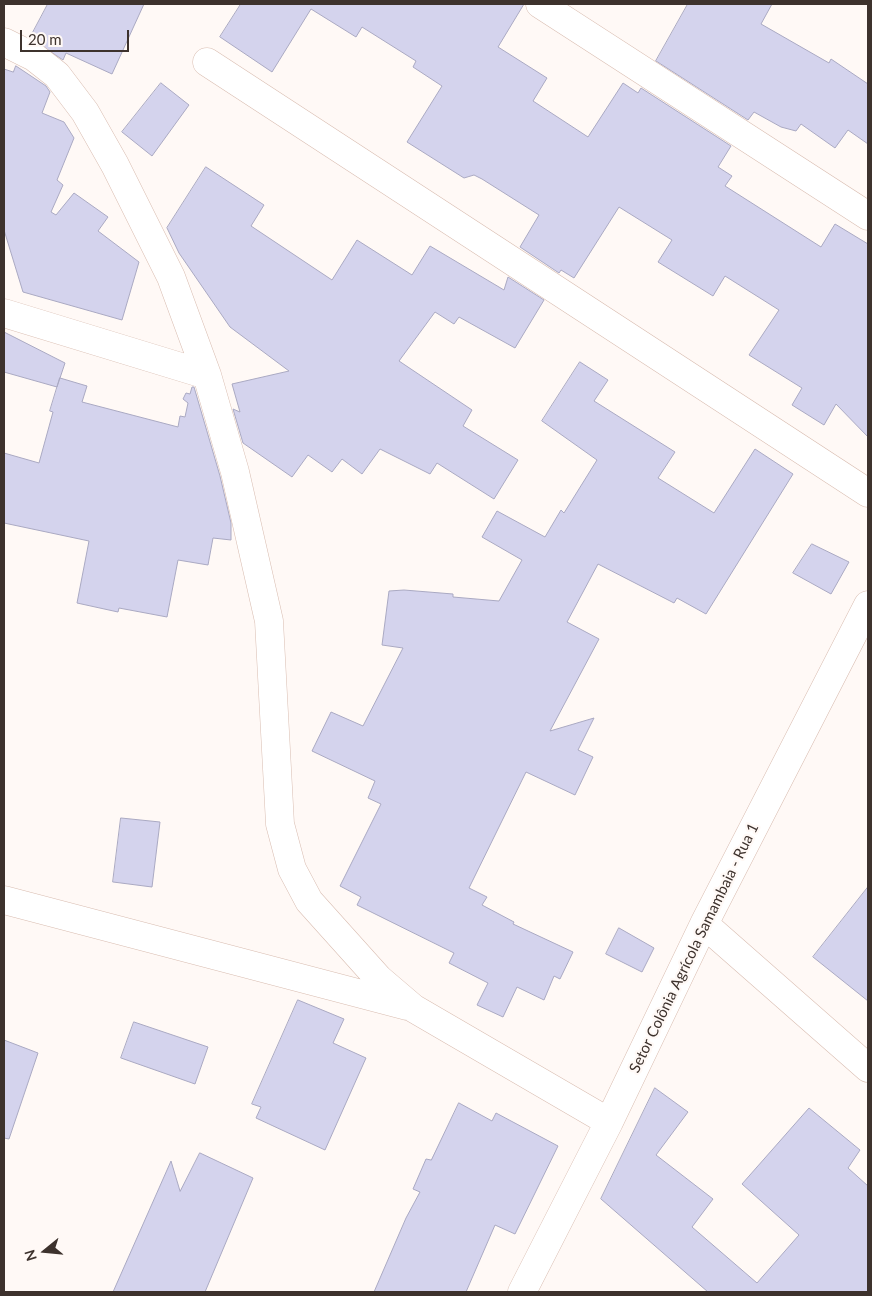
<!DOCTYPE html>
<meta charset="utf-8">
<style>
body{margin:0}
#map{position:relative;width:872px;height:1296px;overflow:hidden;background:#fff9f6;font-family:Lato,sans-serif}
canvas{display:block}
.frame{position:absolute;inset:0;border:5px solid #3d322d;pointer-events:none}
.north{position:absolute;left:20px;top:1226px;width:50px;height:50px;-webkit-text-stroke:4px #fff9f6;paint-order:stroke;rotate:253deg;font-size:14px;font-weight:700;line-height:20px;text-align:center;color:#3d322d}
.north::after{content:'';display:block;margin:auto;width:18px;height:22px;background:#3d322d;clip-path:polygon(50% 0,100% 100%,50% 72%,0 100%)}
.scale{position:absolute;left:20px;top:30px;width:109px;height:22px;box-sizing:border-box;border:2px solid #3d322d;border-top:0;padding-left:6px;font-size:15px;line-height:18px;white-space:nowrap;color:#3d322d;-webkit-text-stroke:4px #fff9f6;paint-order:stroke}
</style>
<div id="map">
<canvas width="872" height="1296"></canvas>
<div class="frame"></div>
<div class="north">N</div>
<div class="scale">20 m</div>
</div>
<script>
const ctx = document.querySelector('canvas').getContext('2d');
ctx.lineJoin = 'round';
function paint(path, color) { ctx.fillStyle = color; ctx.fill(path, 'evenodd'); }
function stroke(path, color, width, dash) { ctx.strokeStyle = color; ctx.lineWidth = width; ctx.lineCap = dash ? 'butt' : 'round'; ctx.setLineDash(dash || []); ctx.stroke(path); }
function write(font, color, halo, rows, align = 'center') {
  ctx.font = font + ' Lato,sans-serif'; ctx.lineWidth = 4.5; ctx.setLineDash([]); ctx.textBaseline = 'middle'; ctx.strokeStyle = halo; ctx.fillStyle = color; for (const [text, x, y, turn = 0] of rows) {
    ctx.save(); ctx.translate(x, y); ctx.rotate((+turn || 0) * Math.PI / 180); ctx.textAlign = isNaN(turn) ? turn : align; if (halo) ctx.strokeText(text, 0, 0); ctx.fillText(text, 0, 0); ctx.restore();
  }
}
const building = new Path2D(`
 M48,4H144L112,74L66,53L63,60L30,38Z
 M241,4H524L498,47L547,78L533,101L588,137L623,83L638,93L641,88L731,146L718,167L732,176L725,186L821,247L835,224L868,244V437L836,404L824,425L792,405L802,388L749,355L779,310L725,276L713,296L658,262L672,240L619,207L574,278L561,270L559,273L520,247L539,215L482,179L474,175L464,178L407,142L442,86L413,67L416,61L362,27L356,37L311,9L272,72L220,37Z
 M688,4H772L761,24L829,63L831,59L868,84V144L848,130L835,148L801,124L796,131L781,127L754,112L748,120L656,61Z
 M16,66L46,86L50,92L42,113L64,122L74,138L57,180L63,185L51,212L56,215L74,193L108,217L98,231L139,262L122,320L23,292L4,230V69L13,72Z
 M161,83L189,105L152,156L122,132Z
 M206,167L264,205L251,226L332,280L357,240L412,275L430,246L504,290L508,277L544,300L515,348L459,317L454,324L435,312L399,361L472,410L463,426L518,460L494,499L437,463L430,474L380,449L362,474L342,459L332,472L308,455L292,477L243,443L233,409L240,412L232,384L289,371L230,327L179,253L167,228Z
 M4,332L65,363L57,387L4,372Z
 M580,362L608,380L594,401L675,452L658,478L714,513L755,449L793,474L706,614L677,598L674,603L598,564L567,622L599,639L550,731L594,718L578,750L593,757L575,795L526,772L469,888L487,897L482,905L514,922L513,924L573,952L560,979L554,976L544,1000L517,987L503,1017L477,1005L488,983L449,963L454,953L357,905L361,897L340,886L381,804L368,798L375,781L312,751L331,712L363,726L403,648L382,645L389,591L404,590L453,594V597L499,601L522,560L482,537L497,511L545,537L561,510L564,513L597,460L542,421Z
 M60,378L87,386L82,402L178,427L180,416L185,417L188,403L183,399L186,393L190,394L192,387H194L220,476L231,523V540L213,538L208,565L178,560L167,617L119,608L118,612L77,603L89,541L4,523V453L39,463L53,412L50,411Z
 M812,544L849,562L831,594L793,573Z
 M121,818L160,822L152,887L113,882Z
 M868,887V1001L813,957Z
 M619,928L654,948L642,972L606,954Z
 M298,1000L344,1019L333,1043L366,1058L325,1150L256,1118L261,1107L252,1104Z
 M134,1022L208,1047L195,1084L121,1058Z
 M4,1040L38,1053L9,1139L4,1138Z
 M655,1088L688,1112L656,1155L713,1199L692,1227L757,1283L799,1235L742,1184L809,1108L860,1150L848,1168L868,1186V1292H708L601,1199Z
 M459,1103L492,1121L496,1113L558,1146L515,1234L495,1225L466,1292H374L406,1218L420,1192L413,1189L426,1159L431,1160Z
 M200,1153L253,1178L205,1292H113L171,1161L180,1191Z`);
const minor = new Path2D(`
 M540,4L868,216
 M4,42L34,57L57,75L85,112L115,165L171,277L207,375L235,472L269,621L280,824L292,869L309,901L379,979L413,1008L609,1122
 M207,62L868,493
 M4,313L207,375
 M4,900L407,1006
 M704,924L868,1068
 M522,1292L609,1122L704,924L868,605`);
const streetNames = [
 ["Setor Colônia Agrícola Samambaia - Rua 1",694,948,-64]
];
paint(building, '#d4d3ed');
stroke(building, '#aaa9c2', 1);
stroke(minor, '#d9bdb1', 29);
stroke(minor, '#fff', 28);
write('15px', '#3d322d', '#fff9f6', streetNames);
</script>
